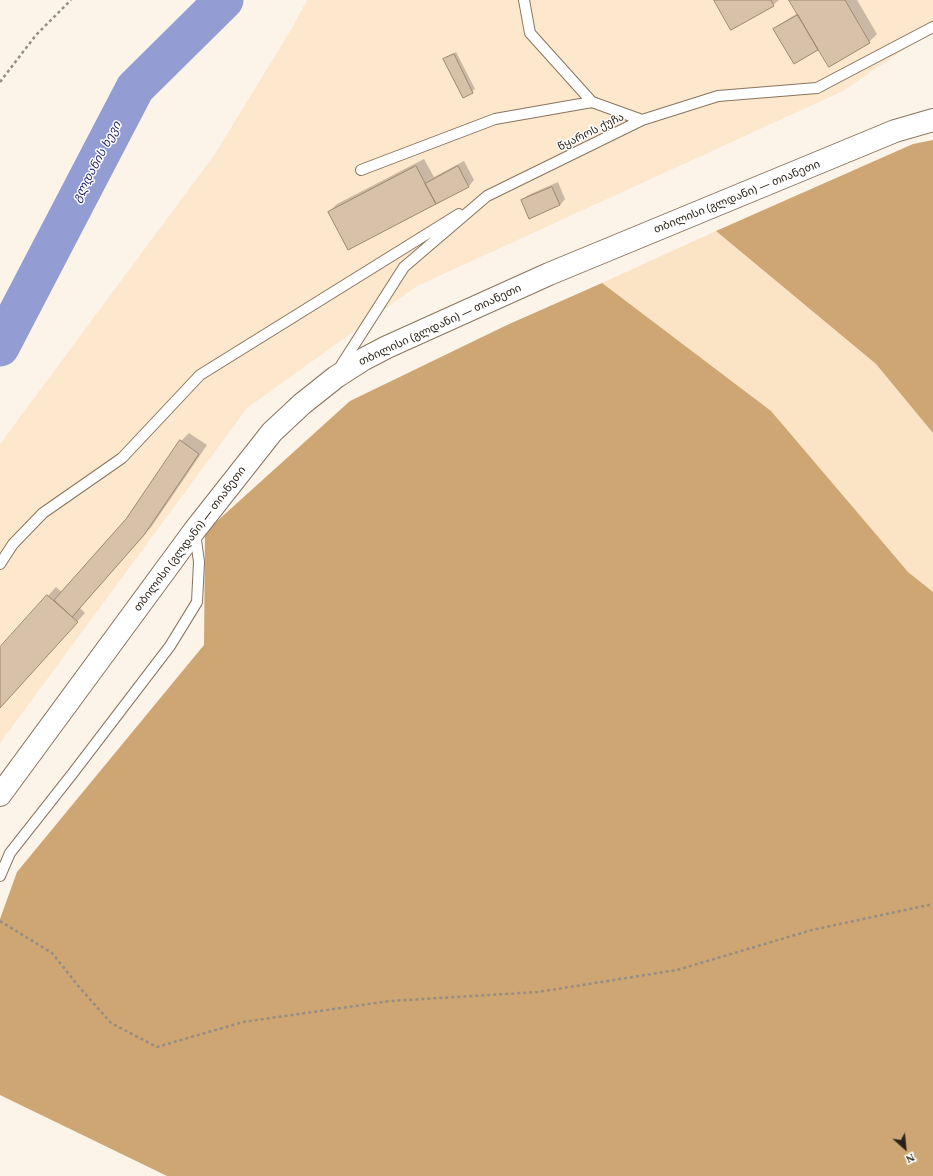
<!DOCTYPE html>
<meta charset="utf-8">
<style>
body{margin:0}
#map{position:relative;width:933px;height:1176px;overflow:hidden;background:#fcf3e9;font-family:Georgia,serif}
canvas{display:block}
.north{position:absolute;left:885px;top:1128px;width:40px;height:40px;-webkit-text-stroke:3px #fff;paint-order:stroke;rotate:153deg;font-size:11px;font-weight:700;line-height:16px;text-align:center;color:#2b2319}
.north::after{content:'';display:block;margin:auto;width:14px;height:18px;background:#2b2319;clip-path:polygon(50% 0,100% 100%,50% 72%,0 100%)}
</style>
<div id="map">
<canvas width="933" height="1176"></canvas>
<div class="north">N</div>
</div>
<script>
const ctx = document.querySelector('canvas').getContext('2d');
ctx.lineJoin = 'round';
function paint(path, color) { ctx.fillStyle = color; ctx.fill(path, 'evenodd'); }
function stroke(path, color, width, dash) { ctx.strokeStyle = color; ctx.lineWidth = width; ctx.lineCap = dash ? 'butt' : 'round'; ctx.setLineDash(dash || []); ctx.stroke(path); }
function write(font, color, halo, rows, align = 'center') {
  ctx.font = font + ' Georgia,"Noto Sans Georgian",serif'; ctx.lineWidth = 3; ctx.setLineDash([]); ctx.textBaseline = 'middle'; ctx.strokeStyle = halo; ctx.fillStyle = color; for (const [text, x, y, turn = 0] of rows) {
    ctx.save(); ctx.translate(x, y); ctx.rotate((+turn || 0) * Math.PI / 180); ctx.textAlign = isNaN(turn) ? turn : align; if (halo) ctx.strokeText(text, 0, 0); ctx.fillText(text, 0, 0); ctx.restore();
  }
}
const built = new Path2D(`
 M307,0H933V30L843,91L417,286L247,408L0,743V444L215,154L292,28Z`);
const green = new Path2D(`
 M716,231L876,364L933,433V592L908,572L602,283Z`);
const forest = new Path2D(`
 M933,140V433L876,364L716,231L913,144Z
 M602,283L771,411L908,572L933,592V1176H167L0,1095V919L17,872L204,645L205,532L350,401L507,325Z`);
const shadow = new Path2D(`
 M715,0H779L773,5Z
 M790,0H857L877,34L869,42L819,48L794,63L774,29L780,24L798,13Z
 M456,52L475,89L463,97L444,59Z
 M424,159L434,177L464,161L474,180L469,186L348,249L329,212L337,204Z
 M558,182L565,199L560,205L522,200L528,195Z
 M189,433L207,445L152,526L80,608L85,613L0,707V648L56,587L62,592L127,520L181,441Z`);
const river = new Path2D(`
 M0,347L135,88L224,0`);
const building = new Path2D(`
 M714,0H771L774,6L731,30Z
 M789,0H845L870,43L829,67Z
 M798,15L818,50L794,64L773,29Z
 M454,54L473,93L463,98L443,59Z
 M416,166L436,204L348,250L328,212Z
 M458,166L469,187L436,204L425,184Z
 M552,187L560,205L529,219L521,200Z
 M180,440L199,454L144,535L72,617L54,600L126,519Z
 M47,595L78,622L0,708V647Z`);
const path = new Path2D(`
 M0,82L36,35L71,0
 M0,921L52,953L80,988L111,1023L157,1047L243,1022L390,1001L538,992L677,970L812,930L933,904`);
const lane = new Path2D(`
 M524,0L530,33L592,102L642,120
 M361,170L495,119L592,102
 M339,370L342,364L404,267L487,196L642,120L718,96L817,88L933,27
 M0,564L13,544L43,513L122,458L200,375L459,214
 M0,876L10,853L73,773L170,646L197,602L199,562L195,533`);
const secondary = new Path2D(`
 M0,795L194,531L272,432L302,404L336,377L364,359L387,347L549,274L895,131L933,120`);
const streetNames = [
 ["წყაროს ქუჩა",591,132,-26],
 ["თბილისი (გლდანი) — თიანეთი",737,197,-22],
 ["თბილისი (გლდანი) — თიანეთი",440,325,-25],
 ["თბილისი (გლდანი) — თიანეთი",190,539,-53]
];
const waterNames = [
 ["გლდანის ხევი",97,162,-62]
];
paint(built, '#fde7cd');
paint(green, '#fbe3c5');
paint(forest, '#cea673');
paint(shadow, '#0003');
stroke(river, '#939cd3', 39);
paint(building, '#d7c1a8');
stroke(building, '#9e8a71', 1);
stroke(lane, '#89755d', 12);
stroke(secondary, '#89755d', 24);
stroke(path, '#968d83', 2.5, [3, 3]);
stroke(lane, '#fff', 10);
stroke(secondary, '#fff', 22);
write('11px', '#2b2319', '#fff', streetNames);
write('italic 12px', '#282a6b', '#fff', waterNames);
</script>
